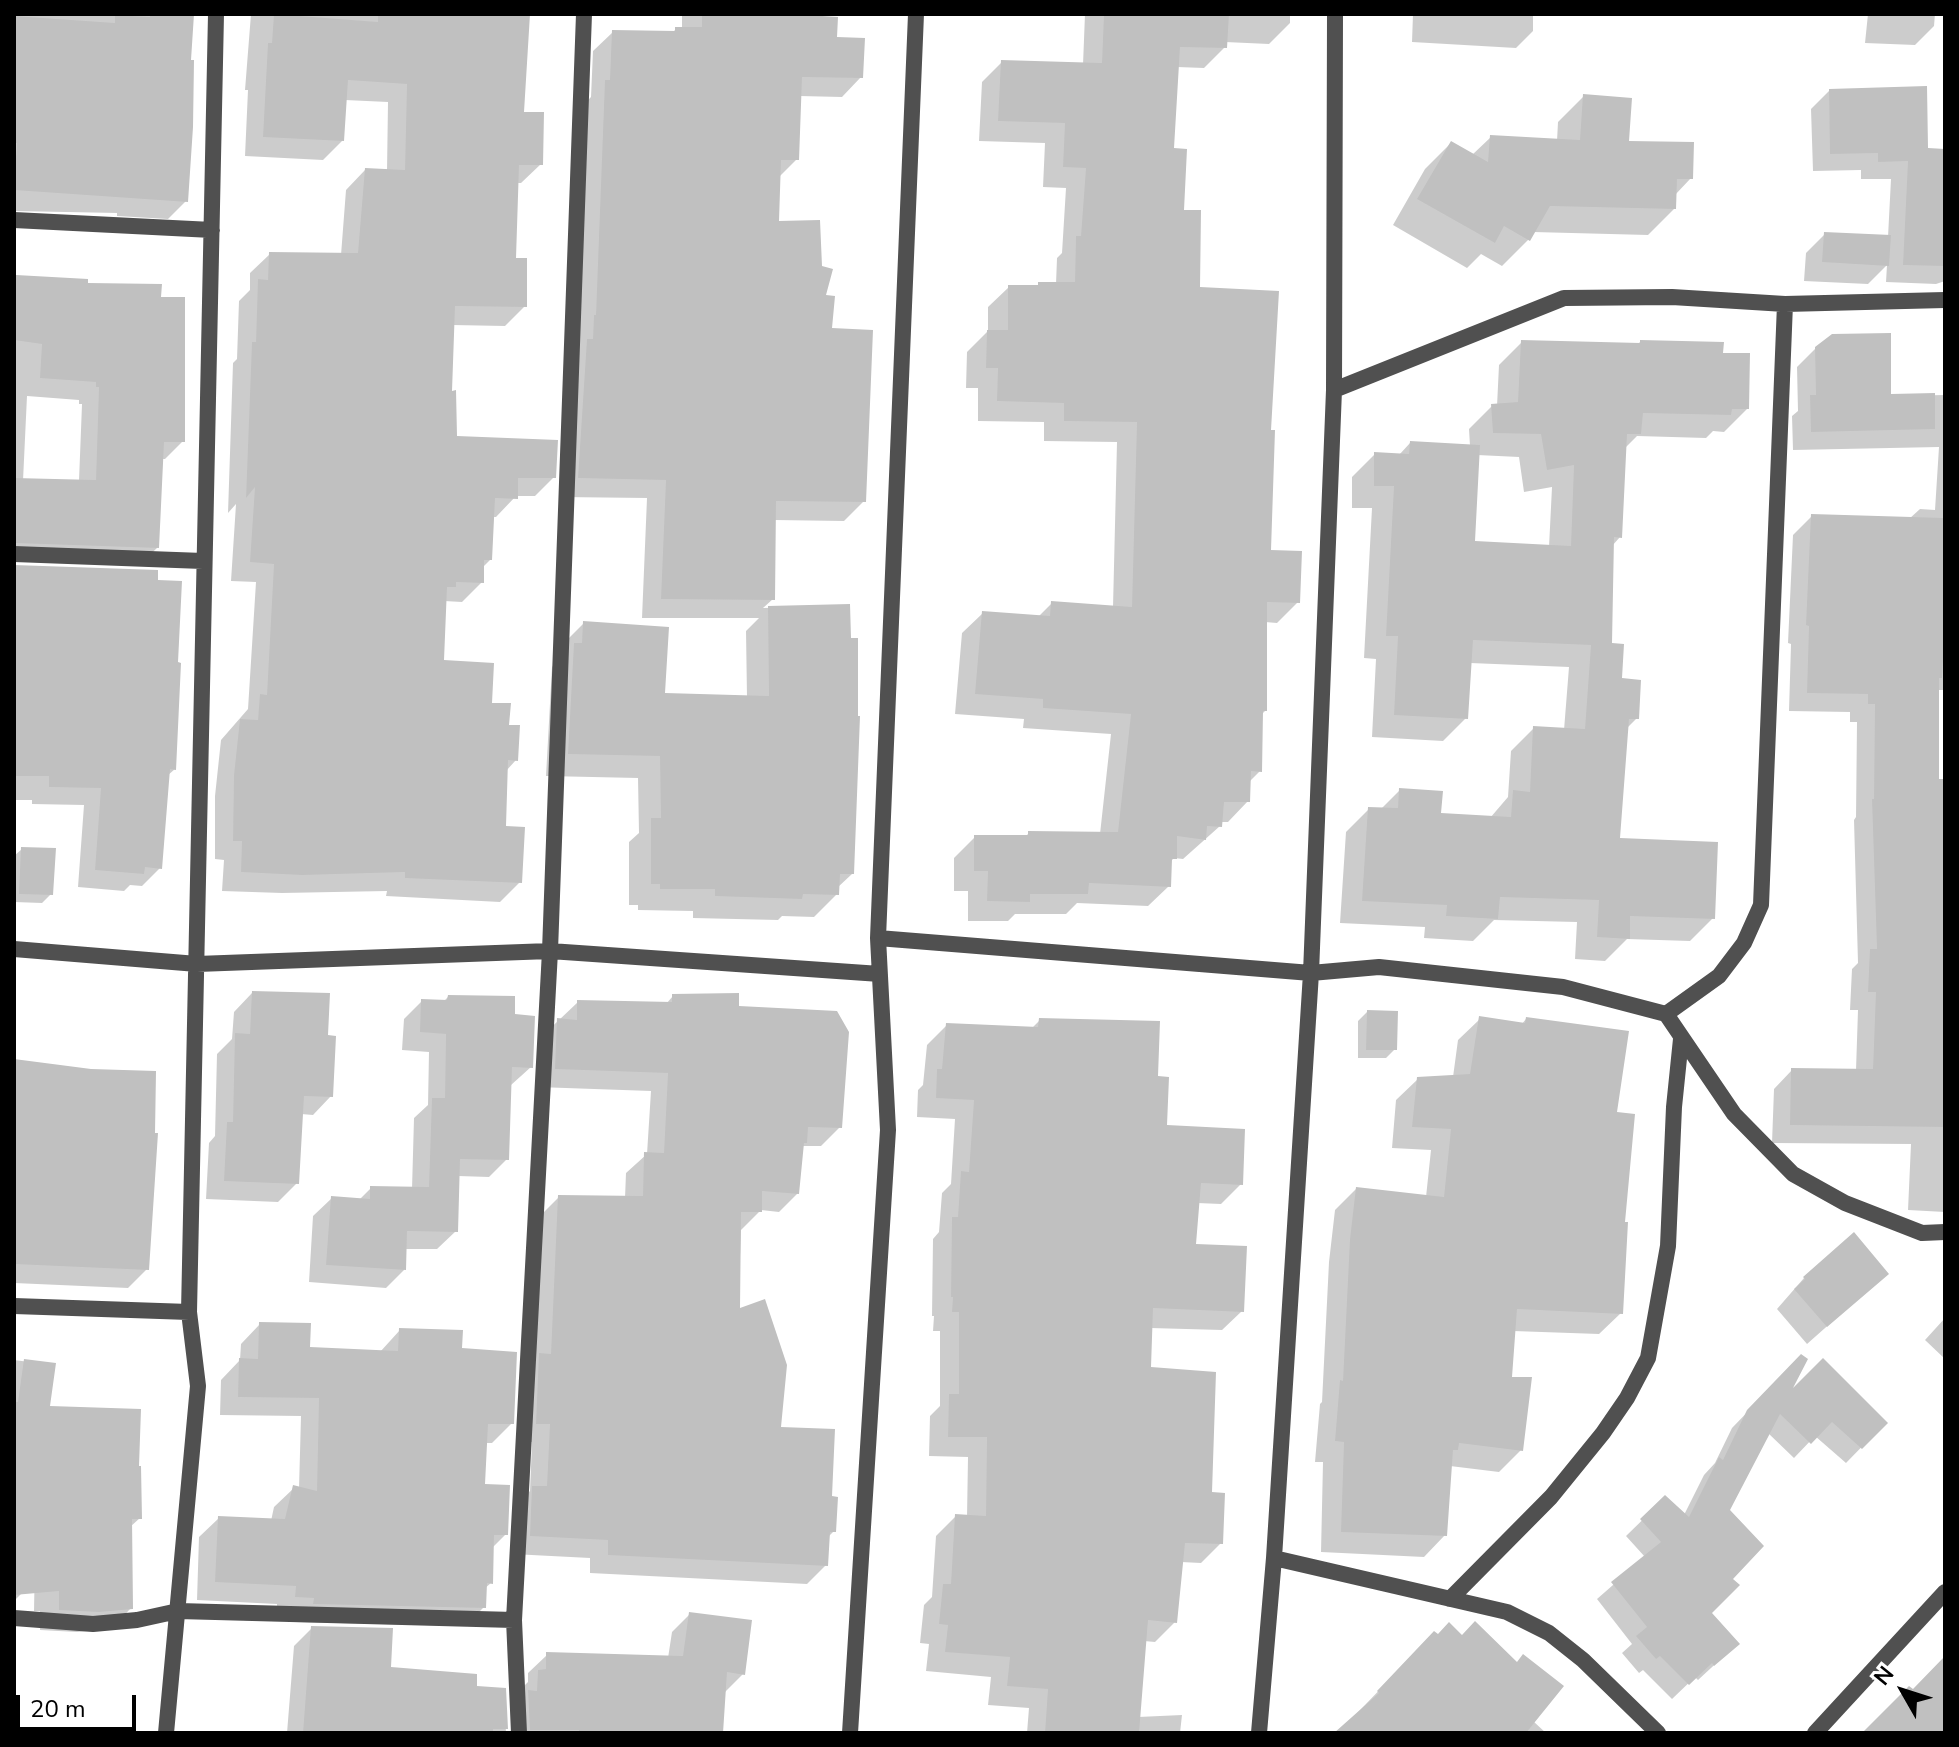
<!DOCTYPE html>
<style>
body{margin:0}
#map{position:relative;width:1959px;height:1747px;overflow:hidden;background:#fff;font-family:"Nunito Sans",sans-serif}
canvas{display:block}
.frame{position:absolute;inset:0;border:16px solid #000;pointer-events:none}
.north{position:absolute;left:1863px;top:1651px;width:80px;height:80px;-webkit-text-stroke:6px #fff;paint-order:stroke;rotate:309deg;font-size:22px;font-weight:700;line-height:32px;text-align:center;color:#000}
.north::after{content:'';display:block;margin:auto;width:28px;height:36px;background:#000;clip-path:polygon(50% 0,100% 100%,50% 72%,0 100%)}
.scale{position:absolute;left:16px;top:1695px;width:120px;height:36px;box-sizing:border-box;border:4px solid #000;border-top:0;padding-left:10px;font-size:24px;line-height:28px;white-space:nowrap;color:#000;-webkit-text-stroke:6px #fff;paint-order:stroke}
</style>
<div id="map">
<canvas width="1959" height="1747"></canvas>
<div class="frame"></div>
<div class="north">N</div>
<div class="scale">20 m</div>
</div>
<script>
const ctx = document.querySelector('canvas').getContext('2d');
ctx.lineJoin = 'round';
function paint(path, color) { ctx.fillStyle = color; ctx.fill(path, 'evenodd'); }
function stroke(path, color, width, dash) { ctx.strokeStyle = color; ctx.lineWidth = width; ctx.lineCap = dash ? 'butt' : 'round'; ctx.setLineDash(dash || []); ctx.stroke(path); }
const shadow = new Path2D(`
 M14,14H192L186,201L168,219L117,216V213L14,211Z
 M251,14H464L522,114L541,164L521,183H516L514,260L525,306L505,326L452,325L450,393L455,438L554,477L535,496H516L496,517H492L490,560L482,568V582L462,602L444,601L442,662L490,705L507,727L516,760L506,771L504,828L520,882L500,902L386,896L387,891L282,893L222,891L224,860L215,859V796L221,740L248,709L256,582L231,581L236,504L228,513L233,363L237,359L239,301L250,290V273L270,254L341,255L346,190L365,170L387,171L388,102L345,100L342,141L323,160L245,156L248,90H245Z
 M682,14H792L835,39L861,77L842,97L799,96L797,159L778,178L777,223L824,297L864,501L844,521L774,520L773,599L763,608L848,606L852,874L837,888V894L814,917L782,916L778,920L693,918V911L638,910V905H629V842L639,833L638,778L546,776L552,667L560,659L561,646L584,623L663,695L747,698L746,631L759,618H642L647,498L560,497L586,102L591,97L593,51L613,32L672,33L676,29H682Z
 M1085,14H1290V23L1269,44L1225,42V47L1204,68L1177,67L1172,150L1198,289L1269,432V552L1298,602L1277,623L1265,622V711L1261,715L1260,771L1249,782L1248,801L1228,822H1220V826L1183,859L1174,858L1170,862L1169,886L1148,906L1077,903L1066,914H1015L1008,921H968V891H954V858L975,837H1025L1029,833L1100,834L1111,734L1023,728L1024,719L955,714L962,633L983,613L1038,617L1052,603L1113,607L1117,442L1044,441V422L978,421V388H966L967,352L988,331V307L1009,287L1056,284L1057,258L1062,253L1066,188L1043,187L1045,143L979,141L982,82L1002,62L1083,65Z
 M1413,14H1533V31L1516,48L1412,42Z
 M1868,14H1935L1934,26L1915,45L1865,43Z
 M1829,91L1926,150L1945,151V281L1936,284L1886,282L1887,265L1868,284L1804,281L1806,253L1825,234L1888,237L1891,179H1861V170L1813,171L1811,109Z
 M1584,96L1627,143L1691,178L1675,195L1674,209L1648,235L1533,232L1528,240L1502,266L1481,254L1467,268L1393,225L1425,169L1451,143L1472,155L1491,137L1557,141L1558,122Z
 M17,277L86,285L159,299L183,441L165,459H161L157,548L139,565L14,561V279ZM27,396L79,400V404H82L79,481H23Z
 M1522,342L1637,345L1640,342L1721,355L1747,409L1724,432L1713,431L1706,438L1637,436L1624,449L1620,537L1612,546L1610,645L1620,680L1637,718L1626,729L1618,840L1713,918L1690,941L1627,939L1605,961L1575,959L1577,922L1494,920L1473,941L1424,938L1425,927L1340,923L1346,832L1369,809H1381L1400,790L1439,815L1490,818L1508,797L1511,751L1534,728L1564,730L1569,667L1470,663L1466,718L1443,741L1372,737L1376,659L1364,658L1372,508H1352V477L1375,454L1399,455L1410,443L1470,446L1469,429L1492,406H1497L1499,365ZM1477,455L1519,457L1524,492L1552,487L1549,547L1473,543Z
 M1816,348L1889,396L1945,395V368V690H1937V781H1945V1212L1908,1210L1911,1144L1772,1143L1774,1089L1792,1070H1856L1858,1010H1850L1852,969L1858,963L1854,820L1856,817L1857,722H1850V712L1789,711L1791,644L1788,643L1793,535L1812,516L1909,519L1920,509L1935,510L1939,447L1793,450L1792,416L1798,411L1797,367Z
 M14,567L175,769L167,776L160,868L142,886L130,885L124,891L78,887L84,805L32,804V800H14Z
 M22,849L51,894L42,903L14,902V856Z
 M252,993L326,1037L331,1096L313,1115L301,1114L297,1183L278,1202L206,1199L209,1143L215,1136L217,1054L232,1039L234,1012Z
 M673,996L737,1008L840,1127L821,1146H801L798,1193L779,1212L761,1210L741,1230L738,1311L779,1428L830,1498L834,1531L828,1537L826,1565L807,1584L590,1573V1558L512,1554L514,1507L530,1491L532,1442H518L540,1216L559,1197L625,1198L626,1173L647,1154L651,1091L537,1087L539,1039L578,1002L666,1004Z
 M448,997L513,1016L531,1067L511,1085L507,1159L489,1177L458,1176L456,1231L437,1249H405L404,1270L386,1288L309,1282L313,1216L332,1198L359,1200L371,1188L412,1189L414,1118L428,1105L429,1052L402,1050L404,1019L422,1001L443,1002Z
 M1367,1012L1395,1049L1386,1058H1358V1021Z
 M1480,1019L1521,1025L1526,1019L1614,1114L1623,1224L1621,1313L1599,1334L1513,1331L1509,1379L1521,1450L1499,1472L1450,1466L1445,1535L1424,1557L1321,1552L1323,1462H1315L1320,1404L1322,1402L1329,1262L1335,1210L1356,1189L1426,1197L1431,1150L1392,1148L1396,1100L1418,1079L1453,1077L1458,1040Z
 M1040,1020L1156,1078L1165,1127L1241,1184L1221,1204L1197,1203L1194,1246L1242,1311L1222,1330L1150,1328L1149,1369L1210,1494L1221,1543L1201,1563L1181,1562L1175,1622L1155,1642L1144,1641L1138,1717L1182,1715L1180,1733H1027L1029,1708L988,1705L991,1677L926,1671L929,1644L920,1643L924,1605L932,1597L936,1536L956,1516L967,1517L968,1457L929,1456L930,1416L940,1406V1331H933L934,1316H932L933,1239L939,1232L942,1193L951,1184L955,1119L917,1117L918,1090L923,1085L927,1045L947,1025L1031,1029Z
 M14,1061L147,1269L128,1288L14,1283Z
 M1854,1235L1886,1274L1807,1344L1777,1309L1804,1278Z
 M1945,1318V1359L1925,1340Z
 M260,1324L308,1349L380,1352L400,1330L460,1350L512,1423L492,1443H485L483,1486L506,1534L492,1548L491,1583L484,1589V1607L465,1626L295,1622V1616L277,1615V1604L197,1600L199,1537L219,1518L271,1521L274,1507L294,1488L299,1489L301,1416L220,1415L221,1380L240,1360L241,1344Z
 M14,1360L53,1365L48,1408L137,1468L140,1518L130,1527L131,1608L111,1629L77,1632L40,1630V1611H34L35,1557L22,1593L14,1601Z
 M1786,1372L1787,1395L1885,1423L1846,1463L1815,1436L1794,1458L1768,1433L1728,1511L1730,1579L1709,1613L1737,1644L1698,1680L1695,1677L1672,1699L1643,1670L1639,1673L1622,1653L1632,1644L1597,1599L1645,1557L1626,1536L1665,1498L1684,1515L1704,1475L1715,1463L1732,1428Z
 M690,1614L743,1674L725,1692L721,1733H511L520,1690L528,1682V1673L547,1655L668,1658L672,1632Z
 M312,1628L389,1669L474,1687L504,1690L506,1733H287L294,1646Z
 M1417,1651L1533,1721L1546,1733H1338Z`);
const building = new Path2D(`
 M150,14H194L191,60H194L193,127L188,202L14,190L17,143H14V16L115,23V15L150,17Z
 M274,14L378,22V14H530L524,112H544L543,165H519L516,258H527V307L455,306L452,391L456,390L457,436L558,440L556,478H518V499L495,498L492,560H484V583L456,582V587H447L444,660L494,663L492,703H511L509,725H520L518,761L508,760L506,826L525,827L522,883L405,878V872L302,875L241,872L242,841H233L234,775L240,719L258,720L260,694L267,695L274,564L250,562L255,487L246,498L252,342H256L258,279L268,280L269,252L358,253L365,168L405,170L407,84L348,80L344,141L263,137L268,43H272Z
 M702,14H791L838,17L837,37L865,38L863,78L802,77L799,160H781L779,221L820,220L822,266L833,269L826,295L835,296L832,328L873,330L866,502L776,501L775,600L661,599L666,480L578,478L587,339H593L594,315H596L605,80H610L612,30L675,31V27H702Z
 M1104,14H1229L1227,48L1180,47L1174,148L1187,149L1184,210H1201L1200,287L1279,291L1271,430H1275L1271,550L1302,551L1300,603L1267,602V711H1263L1262,772L1251,771L1250,802H1224L1222,827L1207,826L1206,840L1177,836V859H1172L1171,887L1089,883L1088,894H1030V902L987,901L988,871H974V835H1028V831L1118,832L1131,714L1043,708V699L975,694L982,611L1050,616L1051,601L1132,607L1137,422L1064,421V403L997,401L998,368H986L987,330H1008V285H1038V282H1075L1076,236H1081L1086,168L1063,167L1065,123L998,121L1001,60L1102,63Z
 M1927,86L1928,148L1945,149V266L1903,265L1908,161L1878,162V153L1830,154L1829,89Z
 M1583,94L1632,98L1629,141L1694,142L1693,179H1677L1676,209L1550,206L1530,241L1504,226L1495,243L1417,199L1451,141L1488,162L1490,135L1580,140Z
 M1824,232L1891,235L1889,266L1822,262Z
 M16,275L88,279V283L162,284L161,297H185V442H164L159,548L14,543V478L96,480L99,387H96V382L40,378L42,344L14,340Z
 M1891,333V394L1935,393V429L1811,432L1810,395H1816L1815,347L1832,334Z
 M1521,340L1640,343V340L1724,342L1723,353H1750L1749,409H1732L1731,415L1643,413L1641,434H1627L1622,538L1614,537L1612,643L1624,644L1622,678L1641,680L1639,719H1629L1620,838L1718,842L1715,919L1630,916V939L1597,937L1599,900L1500,897L1498,919L1446,916L1447,905L1362,901L1368,807L1398,808L1399,788L1443,791L1441,813L1511,817L1513,790L1530,792L1533,726L1585,729L1591,645L1473,640L1468,719L1394,715L1398,636H1386L1394,486H1374V452L1409,454L1410,441L1480,445L1475,541L1571,546L1574,465L1547,470L1541,434L1493,433L1491,404L1518,402Z
 M1811,514L1945,518V616L1942,678H1939V779H1945V1127L1790,1125L1791,1068L1873,1069L1876,992H1868L1870,949H1877L1872,799H1874L1875,704H1868V694L1807,693L1809,626L1806,625Z
 M14,565L158,570V580L182,581L178,662L181,663L176,770L170,769L162,869L145,867L144,874L95,870L101,788L49,787V776H14Z
 M850,604L851,638H858V716H860L854,874H840L839,895L803,894L802,899L715,896V889H660V884H651V818H661L660,756L568,754L574,643H582L583,621L669,627L665,693L769,696L768,606Z
 M21,847L56,848L53,895L19,894Z
 M252,991L330,993L328,1035L336,1036L333,1097L304,1096L299,1184L224,1181L227,1122H233L235,1033L250,1034Z
 M739,993V1006L837,1011L849,1032L842,1128L808,1127L807,1143H804L799,1194L762,1191V1212H741L740,1308L765,1299L787,1365L781,1427L835,1429L832,1496L838,1497L836,1532H830L828,1566L608,1555V1540L530,1536L532,1486H547L550,1424H536L539,1353L551,1354L558,1195L643,1196L644,1152L664,1153L668,1073L555,1069L557,1018L577,1020V1000L672,1002V994Z
 M448,995L515,996V1014L535,1016L533,1068L512,1067L509,1160L460,1159L458,1232L407,1231L406,1270L326,1265L331,1196L370,1199V1186L429,1187L432,1098H445L446,1034L420,1032L421,999L447,1000Z
 M1367,1010L1398,1011L1397,1050H1366Z
 M1479,1016L1525,1023L1526,1017L1629,1031L1617,1112L1635,1114L1625,1222H1628L1623,1314L1517,1309L1512,1377H1532L1523,1451L1459,1443L1458,1450H1453L1447,1536L1341,1532L1344,1442L1335,1441L1340,1380L1343,1381L1350,1239L1356,1187L1444,1197L1451,1129L1412,1127L1417,1077L1470,1074Z
 M1039,1018L1160,1021L1158,1076L1169,1077L1167,1125L1245,1129L1243,1185L1201,1183L1196,1244L1247,1246L1244,1312L1153,1308L1151,1367L1216,1372L1212,1492L1225,1493L1223,1544L1185,1543L1177,1623L1148,1620L1139,1733H1045L1048,1689L1007,1686L1010,1657L945,1652L948,1625L939,1624L943,1584H951L955,1514L986,1516L987,1437H948L949,1394H959V1312H952L953,1297H951L952,1217H958L961,1171L969,1172L974,1100L936,1098L937,1069H942L946,1023L1038,1027Z
 M14,1059L91,1069L156,1071L155,1133H158L149,1270L14,1264Z
 M1854,1232L1889,1274L1827,1327L1794,1289L1805,1279L1803,1277Z
 M259,1322L311,1323L310,1347L398,1351L399,1328L463,1330L462,1348L517,1352L514,1424H488L485,1484L510,1485L508,1535H494L493,1584L487,1583L486,1608L313,1604L314,1598L295,1597L296,1586L215,1582L218,1516L285,1519L293,1485L317,1491L319,1398L238,1397L239,1358L258,1359Z
 M1801,1354L1808,1359L1793,1388L1823,1358L1888,1423L1862,1449L1832,1422L1811,1444L1780,1414L1730,1510L1764,1546L1733,1579L1740,1585L1712,1613L1740,1644L1714,1666L1712,1663L1689,1685L1660,1656L1656,1659L1636,1636L1647,1627L1611,1582L1661,1542L1640,1519L1665,1495L1689,1517L1719,1457L1723,1460L1747,1410Z
 M24,1359L56,1363L50,1406L141,1409L139,1466H141L142,1519H132L133,1609L99,1612L59,1610V1591L14,1595V1402H18Z
 M689,1612L752,1620L745,1675L727,1672L723,1733H579V1730H530L528,1690L537,1691L538,1670L546,1669V1652L683,1656Z
 M1475,1621L1517,1662L1523,1654L1564,1686L1526,1733H1334L1379,1693L1377,1691L1434,1631L1438,1634L1449,1622L1462,1635Z
 M311,1626L393,1628L391,1667L477,1674V1686L506,1688L508,1729H493V1733H303Z
 M1945,1656V1733H1862L1909,1686L1913,1689Z`);
const minor = new Path2D(`
 M14,220L212,230
 M1334,390L1564,298L1672,297L1785,304L1945,300
 M14,554L203,561
 M878,938L1311,973L1379,967L1563,987L1666,1014L1734,1114L1793,1174L1845,1203L1922,1233L1945,1232
 M14,949L197,964L550,951L880,974
 M1666,1014L1719,976L1744,943L1761,905L1785,304
 M14,1306L189,1312
 M1274,1558L1507,1612L1549,1633L1583,1660L1658,1733
 M1450,1599L1551,1497L1603,1433L1627,1398L1648,1358L1668,1246L1674,1107L1681,1039
 M14,1618L93,1624L137,1620L178,1611L514,1620
 M166,1733L198,1386L189,1312L216,14
 M519,1733L514,1620L550,951L584,14
 M850,1733L888,1130L878,938L916,14
 M1259,1733L1274,1558L1311,973L1334,390L1335,14
 M1815,1733L1945,1592`);
paint(shadow, '#0003');
paint(building, '#c0c0c0');
stroke(minor, '#505050', 16);
</script>
